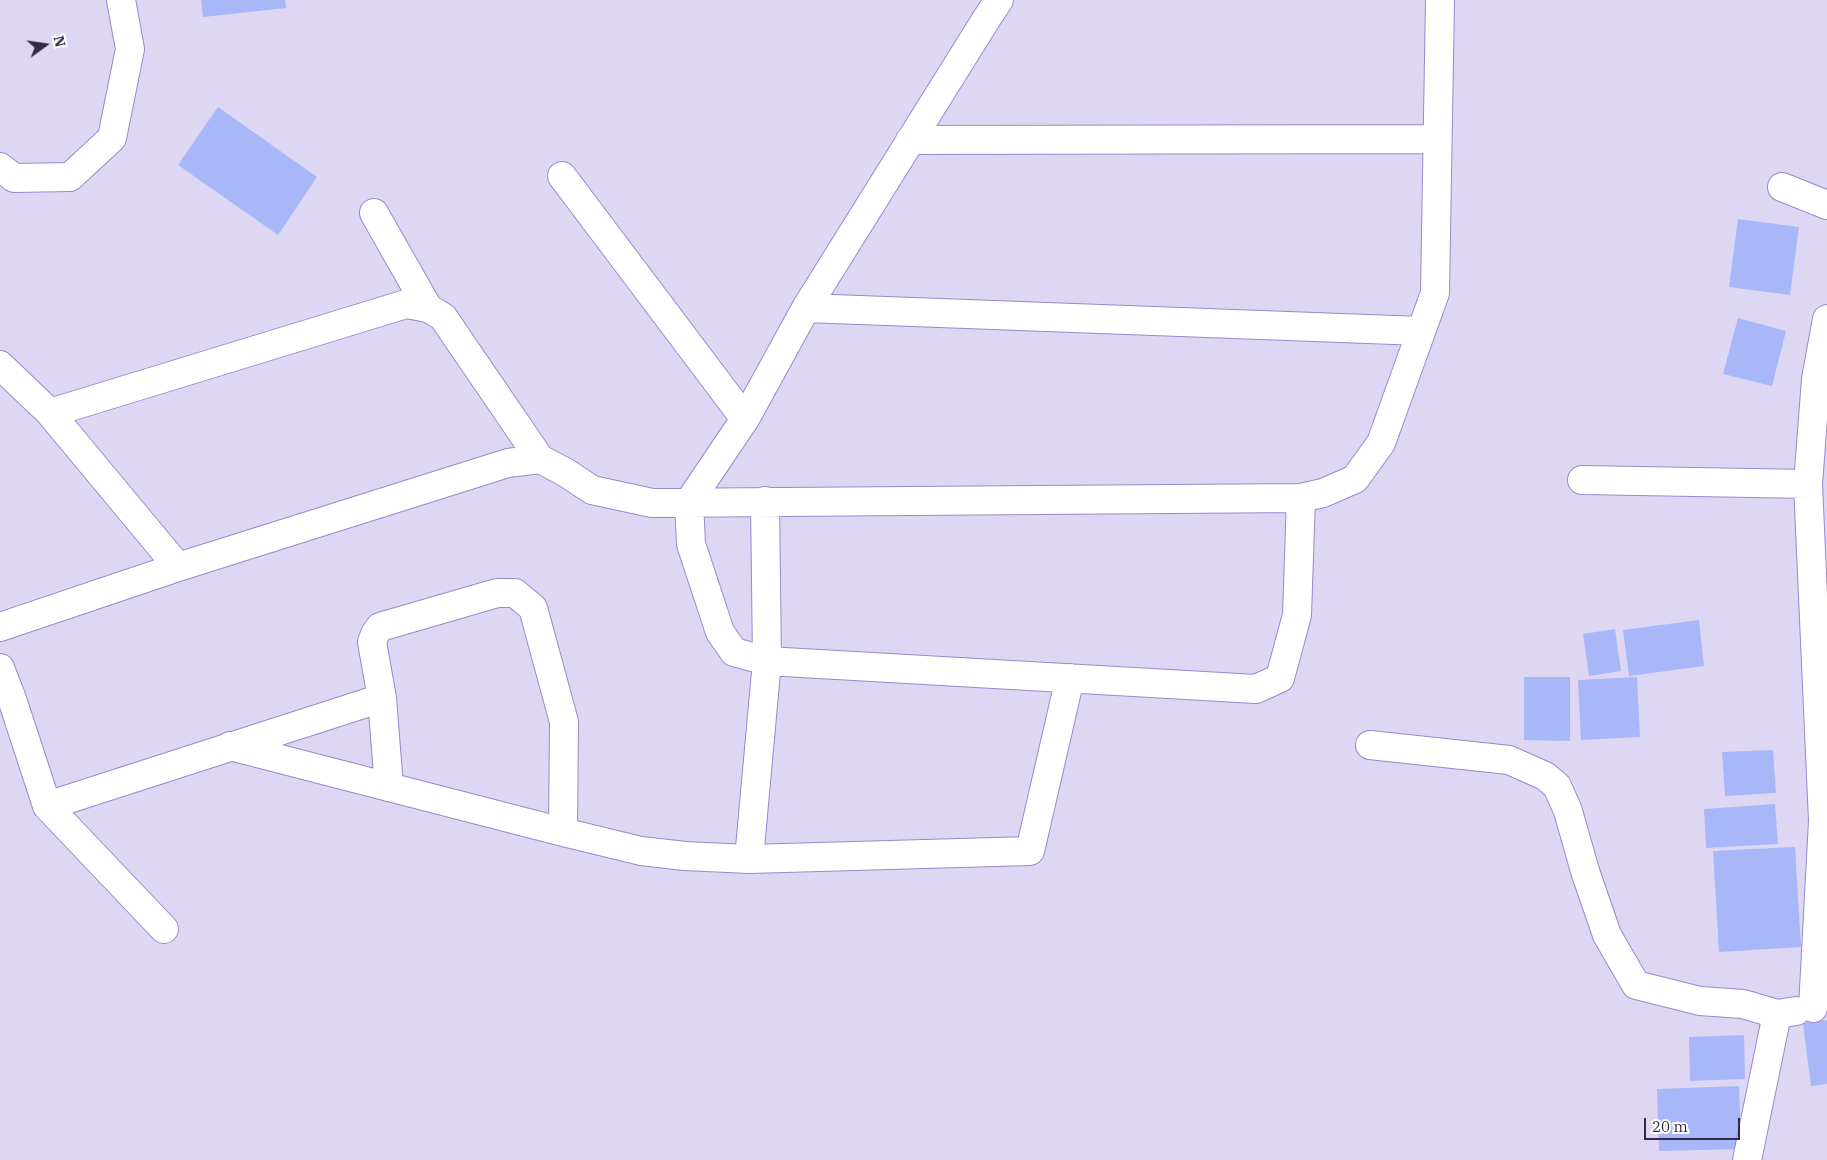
<!DOCTYPE html>
<style>
body{margin:0}
#map{position:relative;width:1827px;height:1160px;overflow:hidden;background:#ddd7f4;font-family:"IBM Plex Serif",serif}
canvas{display:block}
.north{position:absolute;left:20px;top:20px;width:50px;height:50px;-webkit-text-stroke:4px #fdfdfd;paint-order:stroke;rotate:76deg;font-size:14px;font-weight:700;line-height:20px;text-align:center;color:#322b47}
.north::after{content:'';display:block;margin:auto;width:18px;height:22px;background:#322b47;clip-path:polygon(50% 0,100% 100%,50% 72%,0 100%)}
.scale{position:absolute;left:1644px;top:1118px;width:96px;height:22px;box-sizing:border-box;border:2px solid #322b47;border-top:0;padding-left:6px;font-size:15px;line-height:18px;white-space:nowrap;color:#322b47;-webkit-text-stroke:4px #fdfdfd;paint-order:stroke}
</style>
<div id="map">
<canvas width="1827" height="1160"></canvas>
<div class="north">N</div>
<div class="scale">20 m</div>
</div>
<script>
const ctx = document.querySelector('canvas').getContext('2d');
ctx.lineJoin = 'round';
function paint(path, color) { ctx.fillStyle = color; ctx.fill(path, 'evenodd'); }
function stroke(path, color, width, dash) { ctx.strokeStyle = color; ctx.lineWidth = width; ctx.lineCap = dash ? 'butt' : 'round'; ctx.setLineDash(dash || []); ctx.stroke(path); }
const building = new Path2D(`
 M201,0H285L286,8L203,17Z
 M218,107L317,177L278,235L178,165Z
 M1738,219L1799,227L1790,295L1729,287Z
 M1738,318L1786,331L1772,386L1723,374Z
 M1699,620L1704,666L1629,676L1623,630Z
 M1615,629L1621,671L1589,676L1583,634Z
 M1524,677H1570V741L1524,740Z
 M1637,677L1640,737L1581,740L1578,680Z
 M1773,750L1776,793L1725,796L1722,752Z
 M1775,804L1778,844L1706,848L1704,809Z
 M1795,847L1801,947L1719,952L1713,851Z
 M1827,1020V1084L1811,1086L1803,1023Z
 M1744,1035L1745,1079L1690,1081L1689,1037Z
 M1739,1086L1741,1149L1659,1151L1657,1089Z`);
const minor = new Path2D(`
 M999,0L987,18L806,308L745,419L689,502L691,544L720,632L734,652L767,661L1256,689L1280,678L1297,615L1301,498
 M910,140L1437,139
 M0,167L14,178L70,177L112,138L130,49L121,0
 M562,176L745,419
 M1782,187L1827,205
 M374,213L428,308
 M806,308L1421,331
 M0,365L50,413L178,567
 M50,413L406,304L428,308L443,317L540,459
 M1582,480L1808,484
 M0,627L178,567L508,463L540,459L565,472L592,490L652,503L1301,498L1323,493L1355,479L1381,443L1435,293L1440,0
 M0,668L12,699L47,806L382,698L372,642L375,634L380,627L497,593H515L533,608L564,722L563,832
 M382,698L389,787
 M1370,745L1509,760L1545,776L1557,786L1568,811L1585,871L1607,935L1636,985L1700,1001L1743,1004L1777,1014
 M230,746L563,832L641,851L685,856L749,859L767,661L765,501
 M47,806L164,929
 M749,859L1030,851L1070,678
 M1813,1008L1823,821L1808,484L1816,379L1827,319
 M1747,1160L1777,1014L1796,1011`);
paint(building, '#a8b7f7');
stroke(minor, '#9989cd', 30);
stroke(minor, '#fff', 28);
</script>
